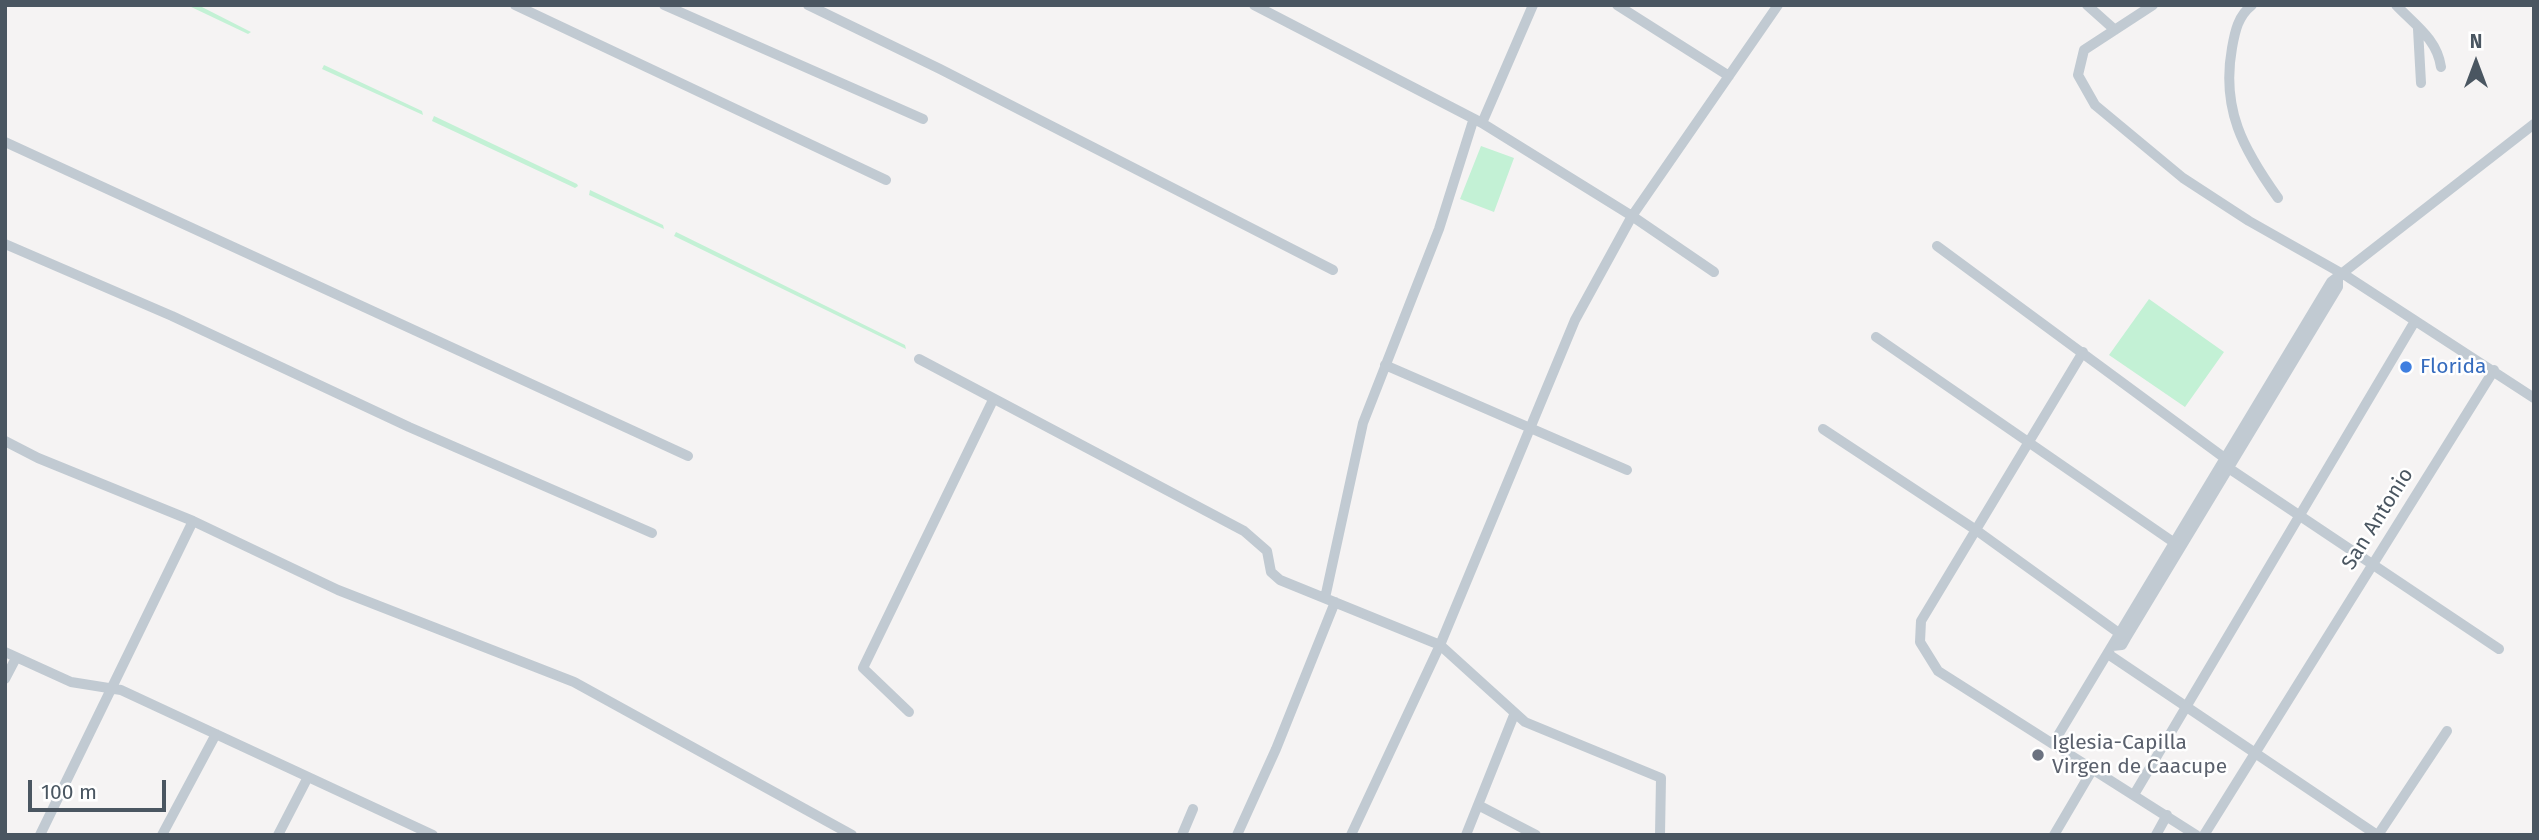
<!DOCTYPE html>
<style>
body{margin:0}
#map{position:relative;width:2539px;height:840px;overflow:hidden;background:#f5f3f3;font-family:"Fira Sans",sans-serif}
canvas{display:block}
.frame{position:absolute;inset:0;border:7px solid #4a5661;pointer-events:none}
.north{position:absolute;left:2441px;top:28px;width:70px;height:70px;-webkit-text-stroke:5px #fff;paint-order:stroke;rotate:0deg;font-size:19px;font-weight:700;line-height:28px;text-align:center;color:#4a5661}
.north::after{content:'';display:block;margin:auto;width:24px;height:32px;background:#4a5661;clip-path:polygon(50% 0,100% 100%,50% 72%,0 100%)}
.scale{position:absolute;left:28px;top:780px;width:138px;height:32px;box-sizing:border-box;border:4px solid #4a5661;border-top:0;padding-left:9px;font-size:21px;line-height:24px;white-space:nowrap;color:#4a5661;-webkit-text-stroke:5px #fff;paint-order:stroke}
</style>
<div id="map">
<canvas width="2539" height="840"></canvas>
<div class="frame"></div>
<div class="north">N</div>
<div class="scale">100 m</div>
</div>
<script>
const ctx = document.querySelector('canvas').getContext('2d');
ctx.lineJoin = 'round';
function paint(path, color) { ctx.fillStyle = color; ctx.fill(path, 'evenodd'); }
function stroke(path, color, width, dash) { ctx.strokeStyle = color; ctx.lineWidth = width; ctx.lineCap = dash ? 'butt' : 'round'; ctx.setLineDash(dash || []); ctx.stroke(path); }
function write(font, color, halo, rows, align = 'center') {
  ctx.font = font + ' "Fira Sans",sans-serif'; ctx.lineWidth = 5; ctx.setLineDash([]); ctx.textBaseline = 'middle'; ctx.strokeStyle = halo; ctx.fillStyle = color; for (const [text, x, y, turn = 0] of rows) {
    ctx.save(); ctx.translate(x, y); ctx.rotate((+turn || 0) * Math.PI / 180); ctx.textAlign = isNaN(turn) ? turn : align; if (halo) ctx.strokeText(text, 0, 0); ctx.fillText(text, 0, 0); ctx.restore();
  }
}
const green = new Path2D(`
 M187,5H198L251,32L248,34Z
 M324,65L422,111L423,115L322,69Z
 M434,116L577,184L578,186L575,188L432,121Z
 M1481,146L1514,158L1494,212L1460,199Z
 M590,190L663,225L664,229L589,195Z
 M676,232L905,345L906,349L674,236Z
 M2149,299L2224,352L2185,407L2109,355Z`);
const street = new Path2D(`
 M515,5L886,180
 M664,5L923,119
 M808,5L940,69L1333,270
 M1254,5L1482,123L1632,216L1714,272
 M1617,5L1729,76
 M2087,5L2115,30
 M2153,5L2084,50L2078,75L2095,105L2183,178L2249,221L2348,277L2534,398
 M2252,5C2238,16 2235,31 2232,48C2221,109 2243,149 2278,198
 M2396,5C2415,25 2437,39 2441,67
 M2418,29L2421,83
 M1482,123L1533,5
 M5,142L688,456
 M5,244L172,316L409,427L652,533
 M1937,246L2230,462
 M1876,337L2179,546
 M2083,352L1921,621L1920,642L1938,671L2196,835
 M919,359L1244,531L1267,551L1271,572L1280,580L1440,645L1525,722L1661,778L1660,835
 M1385,365L1627,470
 M1823,429L1976,530L2123,636
 M5,441L38,458L193,521L338,590L574,682L852,835
 M2224,465L2499,649
 M1325,598L1363,423L1439,229L1473,121
 M2112,646L2122,645L2126,638L2338,287V280
 M5,652L71,682L121,690L433,835
 M2108,654L2377,835
 M5,679L16,658
 M909,712L863,668L993,400
 M2054,742L2331,282L2534,124
 M2135,793L2415,321
 M1478,805L1536,835
 M40,835L193,521
 M162,835L216,734
 M278,835L308,777
 M1182,835L1193,809
 M1237,835L1276,749L1335,602
 M1351,835L1440,645L1575,320L1632,216L1778,5
 M1466,835L1514,715
 M2054,835L2094,767
 M2156,835L2167,815
 M2204,835L2494,370
 M2378,835L2447,731`);
const markers = [
 [2406,367,7,"#3f7fe0"],
 [2038,755,7,"#6b7280"]
];
const shopNames = [
 ["Florida",2420,367]
];
const streetNames = [
 ["San Antonio",2378,519,-58]
];
const worshipNames = [
 ["Iglesia-Capilla",2052,743],
 ["Virgen de Caacupe",2052,767]
];
paint(green, '#c3f1d5');
stroke(street, '#c1cad2', 10);
for (const [x, y, r, color] of markers) { const dot = new Path2D(); dot.arc(x, y, r, 0, 2 * Math.PI); ctx.fillStyle = color; ctx.fill(dot); stroke(dot, '#fff', 2.5); }
write('21px', '#366cbe', '#fff', shopNames, 'left');
write('21px', '#4a5661', '#fff', streetNames);
write('21px', '#5b616d', '#fff', worshipNames, 'left');
</script>
